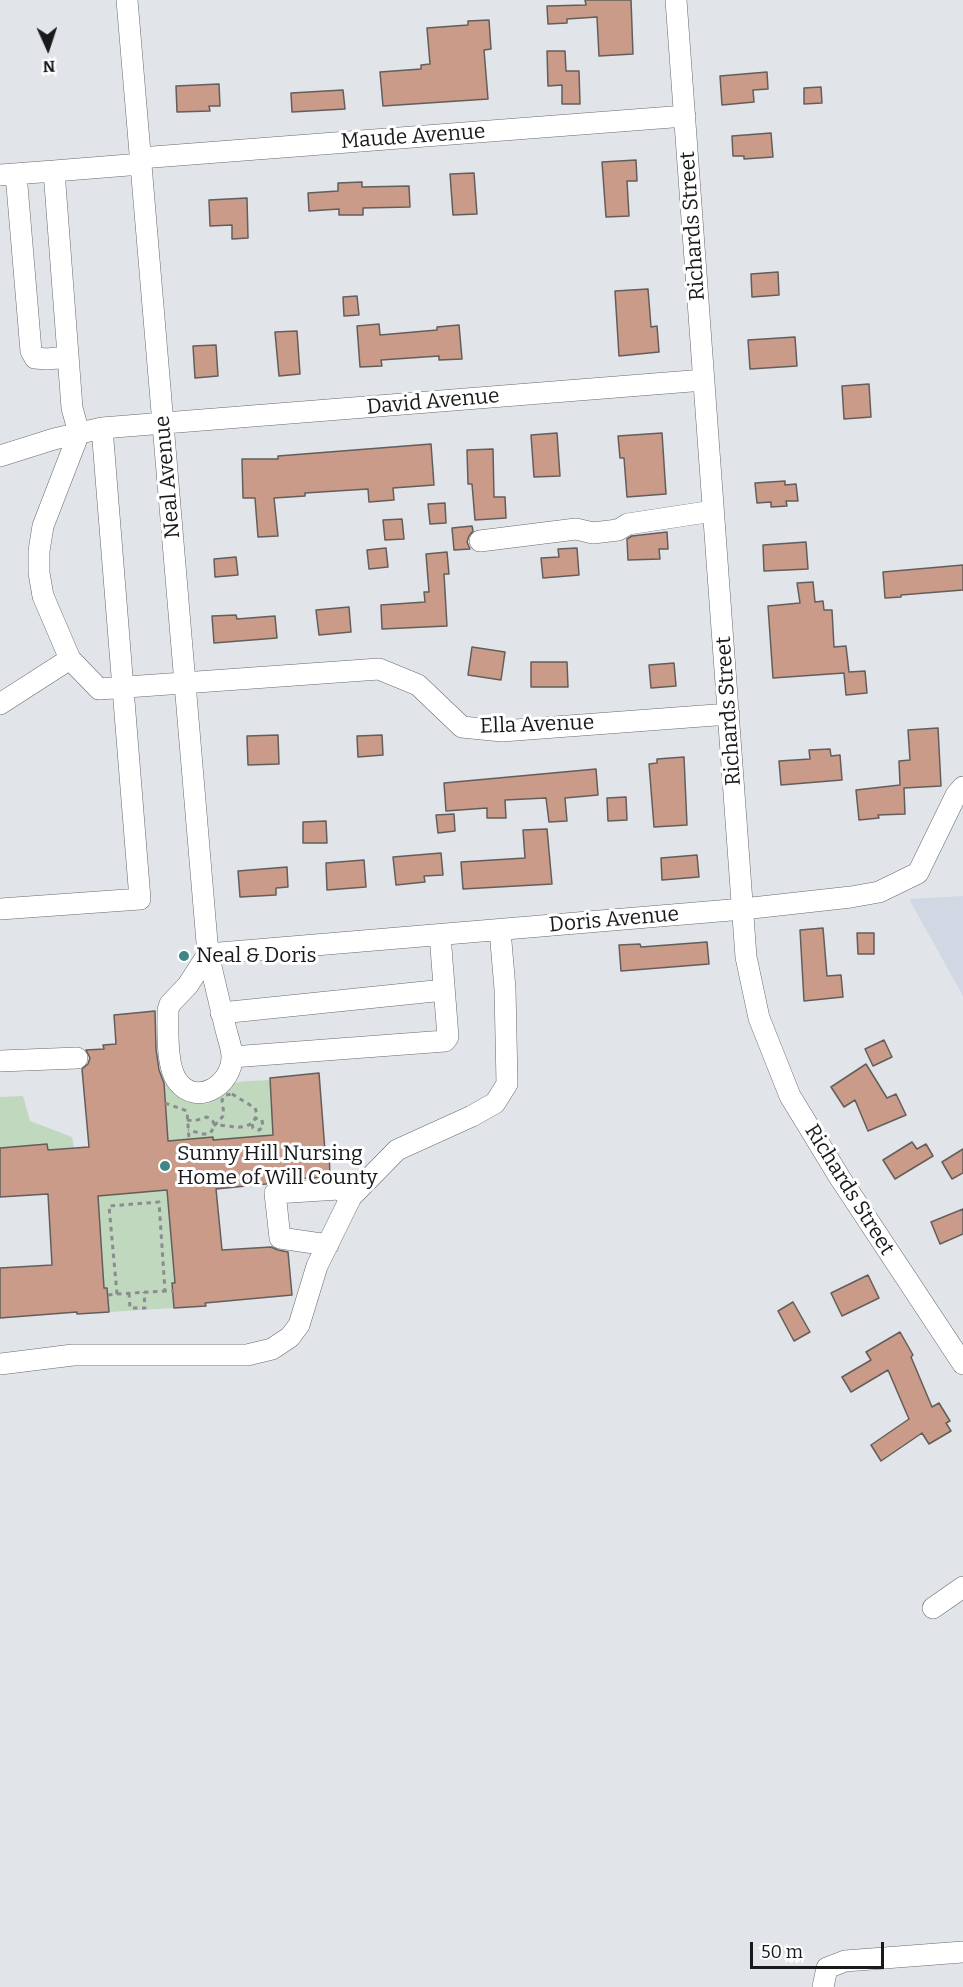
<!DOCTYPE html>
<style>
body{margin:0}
#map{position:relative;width:963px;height:1987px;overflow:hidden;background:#e1e4e9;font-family:Bitter,serif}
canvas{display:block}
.north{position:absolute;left:18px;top:18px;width:60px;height:60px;-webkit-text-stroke:4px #fff;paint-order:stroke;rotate:177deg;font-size:16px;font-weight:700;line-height:24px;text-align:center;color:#18191b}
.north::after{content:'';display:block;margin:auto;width:21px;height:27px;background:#18191b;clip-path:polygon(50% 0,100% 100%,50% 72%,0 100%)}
.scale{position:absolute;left:750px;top:1942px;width:134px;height:27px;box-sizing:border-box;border:3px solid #18191b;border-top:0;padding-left:8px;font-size:18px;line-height:21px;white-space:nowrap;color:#18191b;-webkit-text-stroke:4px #fff;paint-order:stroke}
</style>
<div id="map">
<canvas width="963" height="1987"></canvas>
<div class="north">N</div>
<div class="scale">50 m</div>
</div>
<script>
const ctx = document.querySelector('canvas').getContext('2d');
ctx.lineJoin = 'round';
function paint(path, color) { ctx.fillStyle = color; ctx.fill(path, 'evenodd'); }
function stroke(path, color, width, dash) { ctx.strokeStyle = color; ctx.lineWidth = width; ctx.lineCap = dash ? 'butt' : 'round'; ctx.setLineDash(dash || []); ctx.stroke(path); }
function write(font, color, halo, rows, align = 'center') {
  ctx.font = font + ' Bitter,serif'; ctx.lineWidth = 6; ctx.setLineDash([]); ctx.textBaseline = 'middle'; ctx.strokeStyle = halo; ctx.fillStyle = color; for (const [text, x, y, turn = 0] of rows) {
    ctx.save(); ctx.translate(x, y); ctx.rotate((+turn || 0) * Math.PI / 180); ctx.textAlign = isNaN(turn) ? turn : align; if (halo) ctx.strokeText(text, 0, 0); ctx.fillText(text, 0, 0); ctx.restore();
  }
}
const built = new Path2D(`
 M963,896V996L909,899Z`);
const green = new Path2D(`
 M270,1080L273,1135L213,1140L212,1137L168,1141L164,1081C176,1096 195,1112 216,1100C222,1097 226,1088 233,1084C240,1080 261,1081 270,1080Z
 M23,1096L30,1121L72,1137L74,1148L48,1150L47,1144L0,1148V1097Z
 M170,1190L175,1283L172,1284L174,1308L109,1312L107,1288H104L94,1196Z`);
const building = new Path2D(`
 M585,0H631L633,54L599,56L597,17L567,19V23L548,24L547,6L586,5Z
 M489,20L491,49L484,50L488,99L383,106L380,72L421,69V65L430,64L427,28L468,25V21Z
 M547,51H565L566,71H579L580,104H562V85L548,86Z
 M767,72L768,89L753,90L754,102L722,105L720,76Z
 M219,84L220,106H209L210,111L177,112L176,86Z
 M821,87L822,103L804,104V88Z
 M343,90L345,109L292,112L291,93Z
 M771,133L773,157L744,159V156H733L732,136Z
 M636,160L637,181H627L629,216L606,217L602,162Z
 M474,173L477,214L453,215L450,174Z
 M362,182V187L409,186L410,207L363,208V215H339V209L309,211L308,193L338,191V183Z
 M247,198L248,238L232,239V225L210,226L209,200Z
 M778,272L779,295L752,297L751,274Z
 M648,289L651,327L657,326L659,352L619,356L615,291Z
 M357,296L359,315L344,316L343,297Z
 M379,324L380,335L437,330V327L459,325L462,359L439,360V356L381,360L382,366L360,367L357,326Z
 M297,331L300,374L279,376L275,332Z
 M795,337L797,366L750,369L748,340Z
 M216,345L218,376L195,378L193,346Z
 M869,384L871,417L844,419L842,386Z
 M557,433L560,476L534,477L531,435Z
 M662,433L666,494L627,497L624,458H620L618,436Z
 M431,444L434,485L393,488L394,500L369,502L368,489L305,493V496L274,498L278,536L258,537L255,498H243L242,459H278V456Z
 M493,449L494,497H505L506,518L475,520L472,484H468L467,450Z
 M785,481V485L796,484L798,501H786L787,506L771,507V502L757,503L755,483Z
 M445,503L446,523L430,524L428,504Z
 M402,519L404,539L385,540L383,520Z
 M472,526L473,531L469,536L467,542L470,549L454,550L452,528Z
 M667,532L668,549H659L660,559L628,560L627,539L632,536Z
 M806,542L808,569L764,571L763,545Z
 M386,548L388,567L369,569L367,550Z
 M577,548L579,575L543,578L541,558L559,557L558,549Z
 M447,552L449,574H444L447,626L382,629L381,605L425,602L424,592H429L426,554Z
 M236,557L238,575L215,577L214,559Z
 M963,565V590L901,595V597L885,598L883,572Z
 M813,582L815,602L823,601L824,610H832L834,647L846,646L849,672L865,671L867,693L846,695L844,673L773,678L768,606L800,603L797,583Z
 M349,607L351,632L319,635L316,610Z
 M236,615L237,619L275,616L277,638L214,643L212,616Z
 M472,647L505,652L501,680L468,675Z
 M531,662H567L568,687H531Z
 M674,663L676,686L651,688L649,665Z
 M938,728L941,786L904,788L905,814L878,815L879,818L859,820L856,790L900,785L899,761L910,760L908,730Z
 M278,735L279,764L248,765L247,736Z
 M382,735L383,755L358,757L357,736Z
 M830,749L831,756L840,755L842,780L781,785L779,761L810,759L809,750Z
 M684,757L687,825L654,827L649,764L657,763V759Z
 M596,769L598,795L565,798L567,821L549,822L546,798L505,800L506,818H487V808L446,811L444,783Z
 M626,797L627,820L608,821L607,798Z
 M454,814L455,831L438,833L436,815Z
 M326,821L327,843H303V822Z
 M547,829L552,884L463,889L461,862L525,858L523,830Z
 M441,853L443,875L424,876L425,882L396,885L393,857Z
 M697,855L699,877L662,880L661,858Z
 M364,860L366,887L327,890L326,863Z
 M287,867L288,887L276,888V895L240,897L238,871Z
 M823,928L827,976L841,975L843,997L804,1001L800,930Z
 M857,933H874V954H858Z
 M707,942L709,964L621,971L619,945L640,944L641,947Z
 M155,1011L156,1049L159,1070L164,1083L168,1141L213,1137V1140L273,1135L270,1078L319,1073L325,1151L329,1150L330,1177L274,1180L266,1184L216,1189L222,1250L271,1247L278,1250L288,1252L292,1295L205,1303L206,1306L174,1308L172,1283H175L167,1190L98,1196L104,1288H107L109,1312L77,1314V1312L0,1318V1268L52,1265L48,1194L0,1197V1148L47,1144L48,1150L89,1147L82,1069L88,1064L90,1058L86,1050L104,1049L103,1045L116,1044L114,1015Z
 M884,1040L892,1057L873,1066L865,1049Z
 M866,1064L887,1098L896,1094L906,1115L868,1131L855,1100L844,1107L831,1087Z
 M912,1142L917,1149L926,1144L933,1156L895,1179L883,1160Z
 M963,1149V1173L952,1179L942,1162Z
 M963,1209V1234L940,1244L931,1222Z
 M868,1275L879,1298L842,1316L831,1293Z
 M793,1302L810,1332L794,1341L778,1311Z
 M900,1332L913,1355L911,1357L932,1407L939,1403L950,1421L946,1423L951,1431L929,1444L922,1433L881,1461L871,1445L909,1419L888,1370L851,1392L842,1377L871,1360L866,1352Z`);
const path = new Path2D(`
 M232,1094L255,1108L257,1114L253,1123C237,1131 232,1125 215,1125L224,1115L222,1100L226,1095Z
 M165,1103L187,1111L189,1139
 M187,1120L194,1121L207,1117C216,1121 216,1127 209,1134H203L188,1130
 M252,1124L253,1128L259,1130L263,1127L262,1120L255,1118
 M129,1293L130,1308H145L144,1292
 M117,1294L165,1291
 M108,1295L117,1294L109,1206L159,1202L165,1291H173`);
const minor = new Path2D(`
 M127,0L208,954C214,979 220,1004 226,1030C228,1038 232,1048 232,1057C232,1084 198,1107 178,1082C166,1067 168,1030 168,1010L170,1004L188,985L208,954
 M676,0L746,957L759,1018L790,1096L840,1178L963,1364
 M140,158L685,116
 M16,174L31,351L35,358L47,359L68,357
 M0,175L54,171
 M0,456L54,439L102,428L704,380
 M480,541L576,529L593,533L618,530L628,524L713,511
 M70,659L99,689L379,669L418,685L462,727L502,731L729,714
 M0,704L70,659L43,596L39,573V551L43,526L79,433L72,408L54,171L141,164
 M0,909L140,899L102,428
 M208,954L743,909L851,897L879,892L918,873L956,795L963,787
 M221,1013L444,990
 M232,1057L445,1041L448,1037L440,935
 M0,1061L77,1058
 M328,1245L280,1238L275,1193L339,1189L351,1197
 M0,1364L73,1355H247L272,1349L290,1337L299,1325L317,1266L351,1197L397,1150L472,1116L495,1103L507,1084L505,989L500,930
 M933,1608L963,1587
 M823,1987L827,1968L845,1961L963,1952`);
const markers = [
 [184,956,6,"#3e8789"],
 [165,1166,6,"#3e8789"]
];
const streetNames = [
 ["Maude Avenue",413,137,-4],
 ["Richards Street",693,226,-94],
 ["David Avenue",433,402,-5],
 ["Neal Avenue",168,477,-95],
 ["Richards Street",729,711,-94],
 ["Ella Avenue",537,725,-2],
 ["Doris Avenue",614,920,-5],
 ["Richards Street",849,1190,58]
];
const poiNames = [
 ["Neal & Doris",196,956],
 ["Sunny Hill Nursing",177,1154],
 ["Home of Will County",177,1178]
];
paint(built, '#d1d7e3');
paint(green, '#bfd8be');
paint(building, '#c99b88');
stroke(building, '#635e5b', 1.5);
stroke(minor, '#67696e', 22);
stroke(path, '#8a8c8f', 3, [4.5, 4.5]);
stroke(minor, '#fff', 21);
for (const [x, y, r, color] of markers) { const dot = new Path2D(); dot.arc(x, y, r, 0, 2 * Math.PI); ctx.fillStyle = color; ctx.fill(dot); stroke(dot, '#fff', 2); }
write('21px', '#18191b', '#fff', streetNames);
write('21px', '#18191b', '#fff', poiNames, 'left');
</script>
